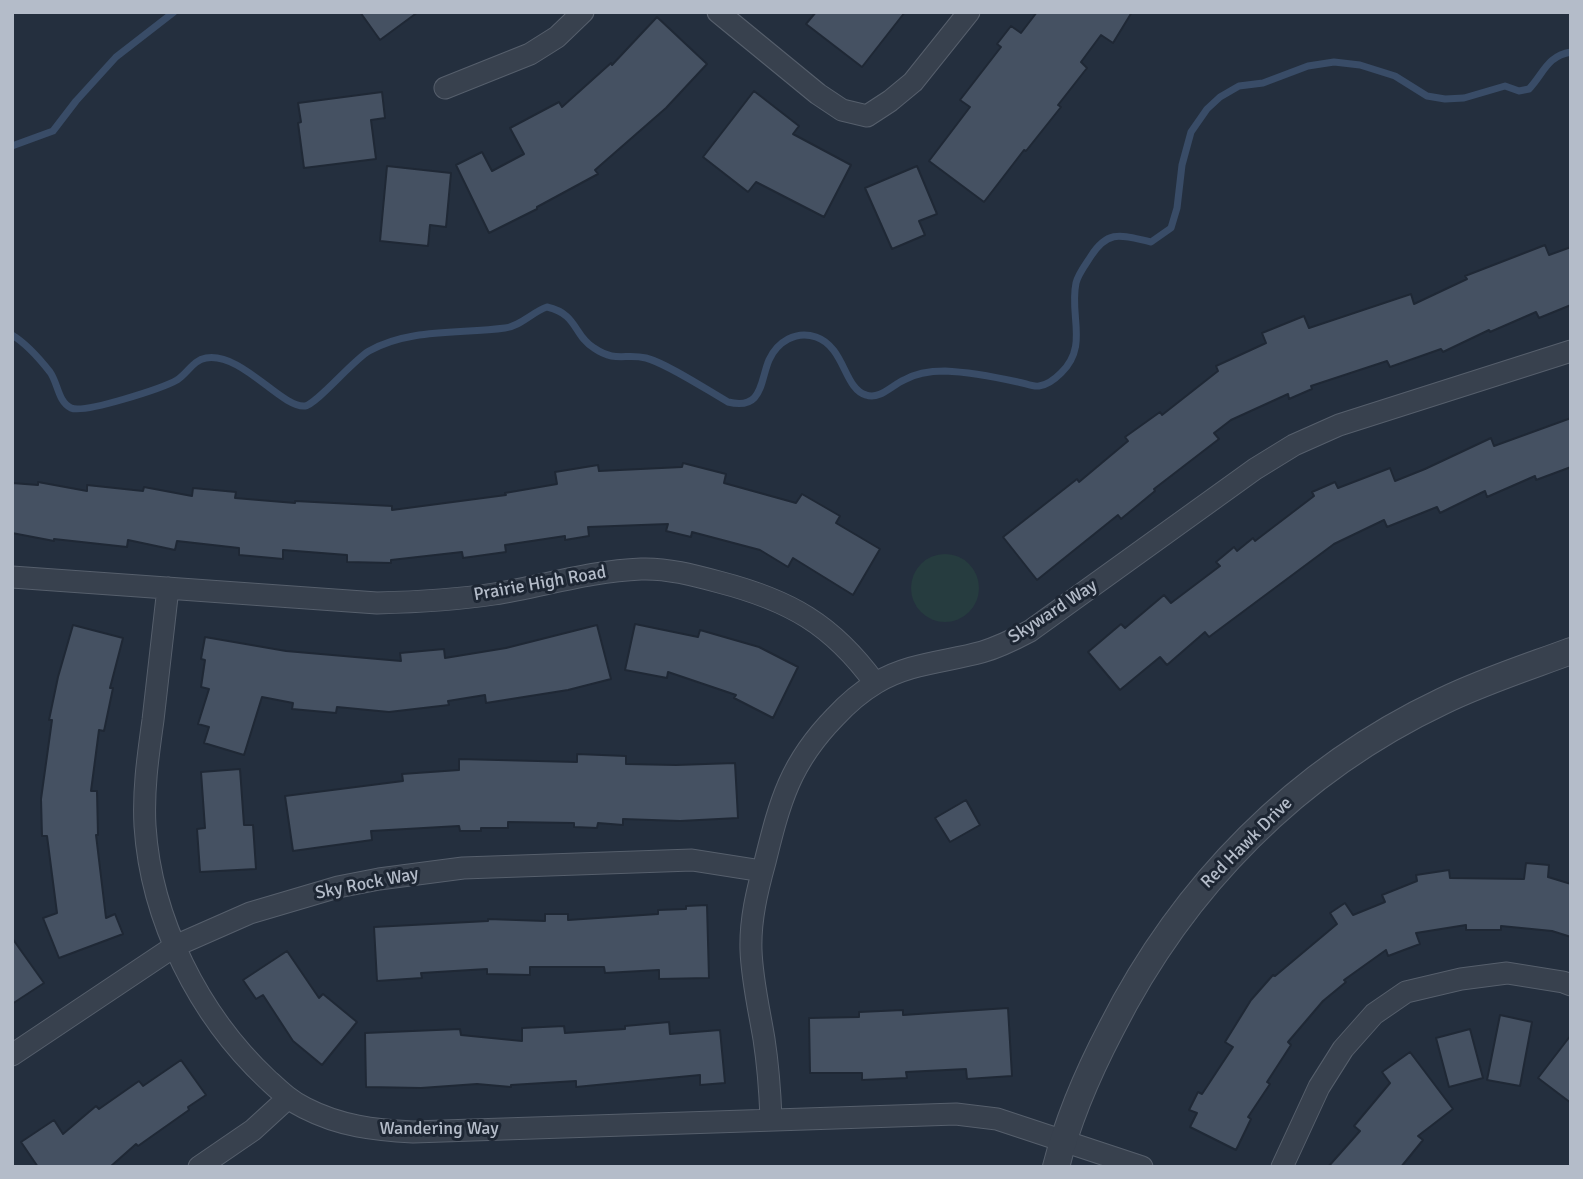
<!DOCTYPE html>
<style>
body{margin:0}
#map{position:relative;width:1583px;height:1179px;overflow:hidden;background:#242f3e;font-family:Signika,sans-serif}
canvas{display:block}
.frame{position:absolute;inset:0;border:14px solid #b4bcc9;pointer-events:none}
</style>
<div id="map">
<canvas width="1583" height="1179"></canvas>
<div class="frame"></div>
</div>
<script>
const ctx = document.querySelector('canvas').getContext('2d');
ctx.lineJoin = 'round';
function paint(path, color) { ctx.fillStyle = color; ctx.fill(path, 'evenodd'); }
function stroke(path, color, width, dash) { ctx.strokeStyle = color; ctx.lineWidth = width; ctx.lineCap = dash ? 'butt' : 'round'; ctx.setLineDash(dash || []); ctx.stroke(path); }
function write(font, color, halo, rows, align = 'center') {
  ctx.font = font + ' Signika,sans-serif'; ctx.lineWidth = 6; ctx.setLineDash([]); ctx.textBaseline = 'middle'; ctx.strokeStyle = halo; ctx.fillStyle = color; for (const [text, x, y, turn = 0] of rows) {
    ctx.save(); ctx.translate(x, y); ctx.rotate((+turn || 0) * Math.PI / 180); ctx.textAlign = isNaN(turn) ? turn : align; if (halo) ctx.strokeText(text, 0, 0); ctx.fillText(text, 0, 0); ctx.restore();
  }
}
const green = new Path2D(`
 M911 588a34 34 0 1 1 68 0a34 34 0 1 1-68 0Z`);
const stream = new Path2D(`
 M12,146L53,131L76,101L116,57L174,12
 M12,335C27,344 39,358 50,372C58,383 58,402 71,408C84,414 163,388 177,380C188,373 193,360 206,358C242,352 281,408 305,406C317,404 353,360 369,351C409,328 461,334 505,328C521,326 532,312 547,307C578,314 573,335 594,348C616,363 625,353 646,358C668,364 707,390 728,402C763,411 760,381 769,360C777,342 796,330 816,337C845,347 844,389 866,395C880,400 892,385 904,380C916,373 931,371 945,371C969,372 995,377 1018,382C1025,383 1032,387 1039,386C1048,385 1055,379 1061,373C1089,346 1069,316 1076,283C1078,274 1086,264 1091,256C1109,228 1123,236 1151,242L1171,228L1177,208L1182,165L1191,132L1207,109L1220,97L1239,86L1263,83L1308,66L1334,62L1360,65L1395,76L1427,96L1445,99L1464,98L1505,86L1519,91L1529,89C1544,73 1547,56 1571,52`);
const building = new Path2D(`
 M360,12H418L380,40Z
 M816,12H905L862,67L806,24Z
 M1037,12H1132L1113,43L1101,35L1081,62L1087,68L1058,105L1061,107L1026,151L1024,150L984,202L929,161L970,107L960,100L1001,47L997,44L1011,26L1021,33Z
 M657,17L707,64L666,108L595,170L598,174L537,207V209L489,233L456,165L482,152L492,171L524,154L510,128L559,102L562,107L611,63L612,65Z
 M754,91L799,126L793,134L851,165L824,217L756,182L748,192L703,157Z
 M382,92L385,118L371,120L376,159L304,168L298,123L301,122L298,103Z
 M387,166L451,173L446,227L430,225L428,246L380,241Z
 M917,166L937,214L919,221L925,235L892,249L865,188Z
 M1545,245L1549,255L1571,247V305L1539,318L1536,312L1490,332L1489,330L1443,352L1441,349L1390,367L1387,361L1311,386L1312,389L1289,399L1288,394L1231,420L1214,433L1219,439L1154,489L1155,491L1121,519L1118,515L1037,580L1003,537L1077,479L1079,482L1128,441L1125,437L1160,412L1162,415L1218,371L1216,366L1266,343L1262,333L1304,316L1309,328L1411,294L1414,304L1467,279L1465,276Z
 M1571,418V467L1536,480L1535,476L1487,497L1485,491L1440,513L1437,507L1387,527L1384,520L1334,544L1209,637L1205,632L1167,665L1160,657L1120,690L1088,652L1121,624L1125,628L1164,595L1171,603L1220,566L1216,562L1234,547L1237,551L1253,538L1255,541L1314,496L1312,492L1335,482L1338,488L1390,468L1395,481L1425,469L1491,438L1494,446Z
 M683,463L726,474L724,483L796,503L802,494L840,516L836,523L880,549L853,595L793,558L788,567L760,550L692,532L691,537L666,531L668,524L588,527L589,536L565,540V536L505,545L506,552L463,558L462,552L391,560V563L347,562V555L283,550V559L239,555V548L177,541L175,550L128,540L127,547L54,539V541L12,533V483L38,485V482L87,491V485L143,491L144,487L192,496L193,488L236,492L235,498L295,503V501L392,506V510L506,495L505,493L557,484L555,472L598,465L599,471L682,467Z
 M635,624L698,637L700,630L759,647L798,667L773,718L734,698L736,695L668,672L667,678L625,670Z
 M73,625L123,638L110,688H113L104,731L99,730L91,791H97L98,835H96L106,918L115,914L123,934L59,958L43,918L57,913L47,836H42L41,799L52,720H49L58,677Z
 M597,625L611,679L568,690L486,703L485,695L448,701L449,705L389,712L337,707L336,713L292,709L293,703L262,697L244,755L204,743L209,727L198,724L209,689L201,687L205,660L201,659L205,637L286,651L401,661L400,653L444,649L445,658L506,648Z
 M577,754L626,756V764L676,765L735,763L738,818L680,821L623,819V825L598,823L597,828L574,827V823L508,822V828H481V831H460L459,826L371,831L372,840L293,851L285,796L403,781L402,774L459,770V759L577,762Z
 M240,769L244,825H253L256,869L200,872L197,829L205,828L201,772Z
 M966,800L980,825L950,842L935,818Z
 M1526,863L1549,865L1548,877L1571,884V937L1552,931L1501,926V930H1466V925L1416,933L1420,944L1388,956L1386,950L1344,980L1346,982L1323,1001L1288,1042L1291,1045L1267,1082L1270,1084L1248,1117L1251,1119L1236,1150L1190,1127L1197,1113L1189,1110L1198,1092L1202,1094L1233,1047L1225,1042L1251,1000L1273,975L1275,976L1337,924L1330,913L1345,903L1353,915L1385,902L1382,895L1417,881L1416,875L1449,870L1450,878L1524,879Z
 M707,905L709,978L659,979V970L605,973L604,967H530V975L487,974V969L421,973L422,978L377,981L374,927L488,921V919L545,921V914H568V920L658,914V910L686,909V906Z
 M12,938L44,983L12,1004Z
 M287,951L319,998L323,994L357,1022L322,1065L293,1041L263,995L256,999L243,980Z
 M1008,1008L1012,1076L967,1079L966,1069L906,1072L907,1078L862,1080V1073H810L809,1018L859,1017V1012L903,1010V1015Z
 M1500,1015L1532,1022L1520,1086L1487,1080Z
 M669,1022L670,1034L720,1030L725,1083L700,1085V1075L576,1087V1081L511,1085V1087L477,1084L421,1088L366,1087L365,1033L460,1029L461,1035L522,1041V1028L564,1026L565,1033L625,1029V1026Z
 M1470,1029L1483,1078L1449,1087L1436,1038Z
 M1571,1035V1103L1538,1078Z
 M1410,1052L1453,1109L1418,1136L1423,1140L1401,1167H1328L1360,1131L1354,1126L1390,1083L1382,1072Z
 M181,1060L206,1095L188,1107L189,1110L138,1146L136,1144L110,1167H38L21,1142L54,1120L63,1134L96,1106L99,1109L139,1081L143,1086Z`);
const minor = new Path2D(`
 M718,12L818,94L842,110L867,116L890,101L913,82L969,12
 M445,88L530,54L557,37L583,12
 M12,577L377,603C416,602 455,600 494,594C543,586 591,571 641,569C667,568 693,575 719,582C789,600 832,624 875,683
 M168,588C163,632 158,676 153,720C148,756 143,790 145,826C151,920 199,1015 267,1079C279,1090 290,1101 305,1108C340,1126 374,1130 413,1132L956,1114L997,1119L1142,1167
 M12,1055L175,946L250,913L338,887L379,879L463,868L692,860L762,871
 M771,1118C770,1092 768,1065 764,1039C759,1009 752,980 751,950C750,920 757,891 765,862C780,801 790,763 835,717C847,704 861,692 876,683C909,663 946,662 982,652C999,647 1015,639 1030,631L1255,469L1294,445L1339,425L1571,351
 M199,1167L253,1130L288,1098
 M1282,1167L1319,1087L1343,1049L1374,1014L1406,992L1461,979L1507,973L1563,982L1571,985`);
const tertiary = new Path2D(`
 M1056,1167C1068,1119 1088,1073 1111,1029C1183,886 1297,770 1443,701C1484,681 1528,667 1571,651`);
const streetNames = [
 ["Prairie High Road",540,584,-10],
 ["Skyward Way",1053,612,-33],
 ["Red Hawk Drive",1247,843,-45],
 ["Sky Rock Way",367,884,-11],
 ["Wandering Way",439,1129]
];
paint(green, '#263c3f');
stroke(stream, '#394c67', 7);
paint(building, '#455162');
stroke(building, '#1f2835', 2);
stroke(minor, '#565f6c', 23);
stroke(tertiary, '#565f6c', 28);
stroke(minor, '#38414e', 21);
stroke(tertiary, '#38414e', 26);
write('18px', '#b4bcc9', '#1d2633', streetNames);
</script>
